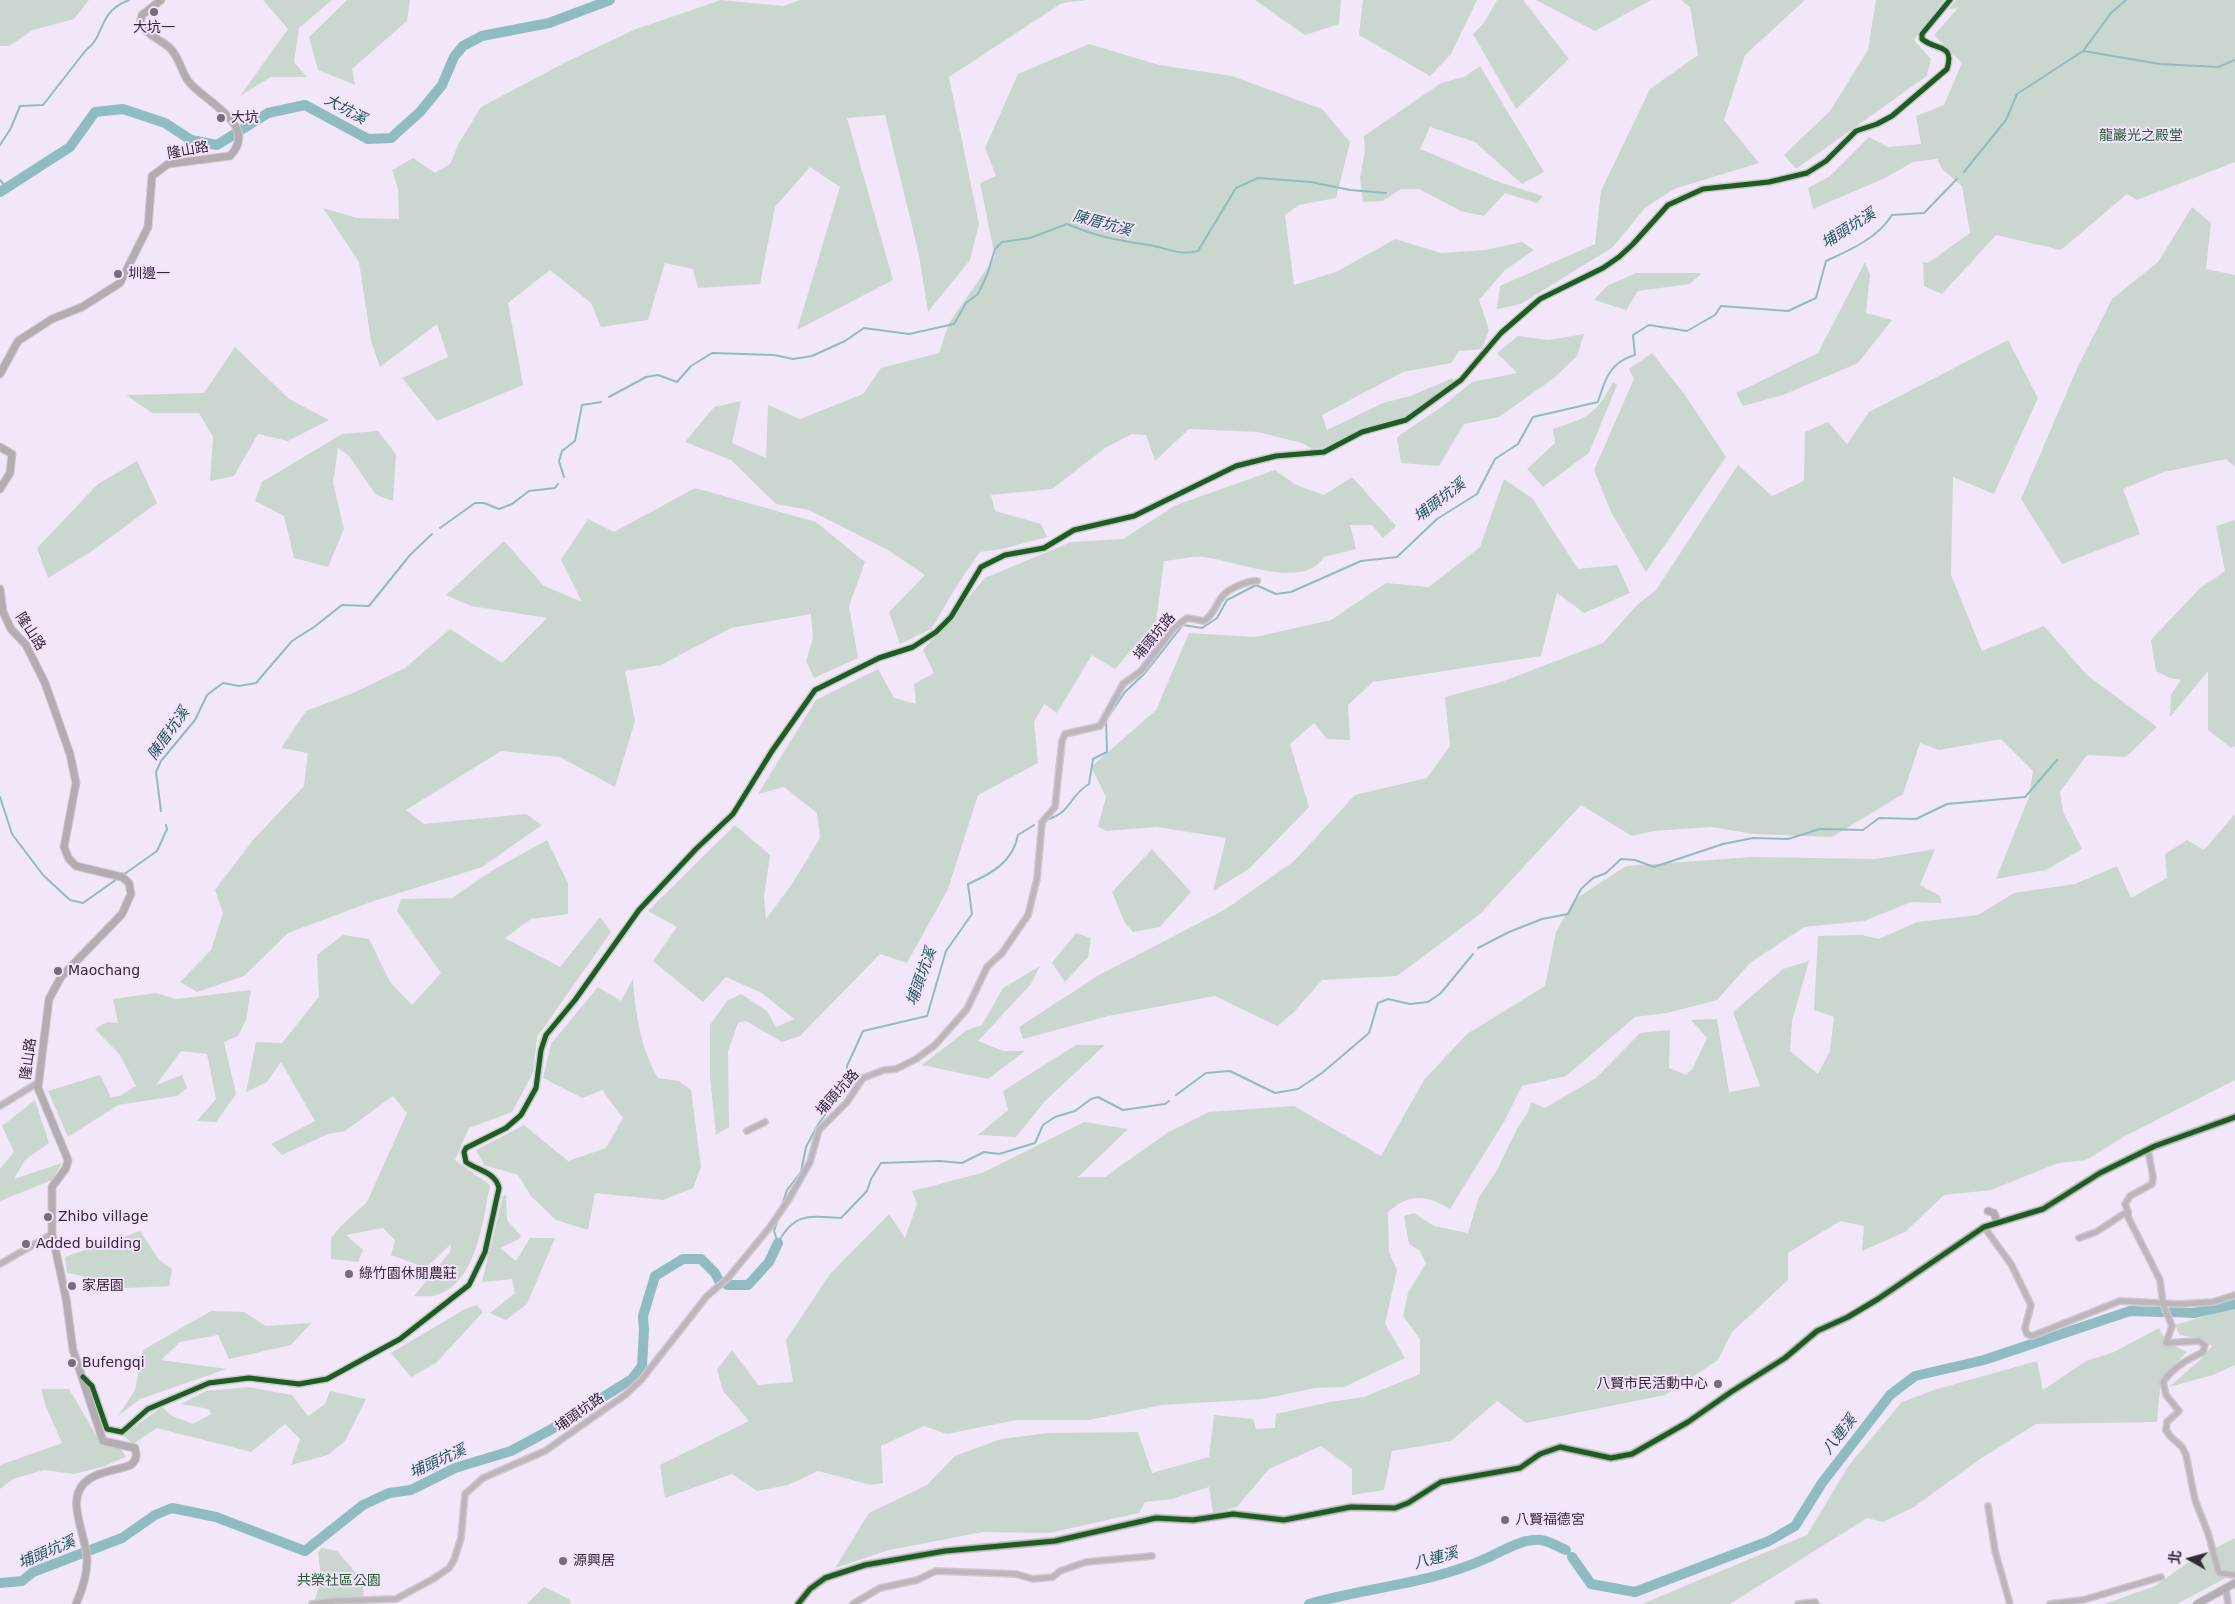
<!DOCTYPE html>
<meta charset="utf-8">
<style>
body{margin:0}
#map{position:relative;width:2235px;height:1604px;overflow:hidden;background:#f2e7f8;font-family:"DejaVu Sans","Noto Sans TC",sans-serif}
canvas{display:block}
.north{position:absolute;left:2165px;top:1534px;width:50px;height:50px;-webkit-text-stroke:4px #f4e1fe;paint-order:stroke;rotate:277deg;font-size:14px;font-weight:700;line-height:20px;text-align:center;color:#322b36}
.north::after{content:'';display:block;margin:auto;width:18px;height:22px;background:#322b36;clip-path:polygon(50% 0,100% 100%,50% 72%,0 100%)}
</style>
<div id="map">
<canvas width="2235" height="1604"></canvas>
<div class="north">北</div>
</div>
<script>
const ctx = document.querySelector('canvas').getContext('2d');
ctx.lineJoin = 'round';
function paint(path, color) { ctx.fillStyle = color; ctx.fill(path, 'evenodd'); }
function stroke(path, color, width, dash) { ctx.strokeStyle = color; ctx.lineWidth = width; ctx.lineCap = dash ? 'butt' : 'round'; ctx.setLineDash(dash || []); ctx.stroke(path); }
function write(font, color, halo, rows, align = 'center') {
  ctx.font = font + ' "DejaVu Sans","Noto Sans TC",sans-serif'; ctx.lineWidth = 4; ctx.setLineDash([]); ctx.textBaseline = 'middle'; ctx.strokeStyle = halo; ctx.fillStyle = color; for (const [text, x, y, turn = 0] of rows) {
    ctx.save(); ctx.translate(x, y); ctx.rotate((+turn || 0) * Math.PI / 180); ctx.textAlign = isNaN(turn) ? turn : align; if (halo) ctx.strokeText(text, 0, 0); ctx.fillText(text, 0, 0); ctx.restore();
  }
}
const green = new Path2D(`
 M0,0H89L74,19L33,30L9,46H0Z
 M263,0H332L299,28L294,62L307,77H271L240,96L288,29Z
 M347,0H410L407,21L352,69L355,85L318,70L309,37Z
 M721,0L783,6L800,0H1087L1062,3L949,77L979,224L970,260L928,312L919,255L885,115L847,118L893,280L797,330L840,187L810,167L775,207L760,284L698,288L693,269L665,263L648,320L601,327L591,303L550,270L508,303L523,385L437,421L402,378L448,357L437,324L380,367L371,341L359,262L323,208L357,218L399,219L398,189L392,170L413,158L435,173L450,164L459,143L481,107L568,61L636,29Z
 M1255,0H1341L1339,24L1305,35Z
 M1363,0H1477L1451,54L1430,76L1359,35Z
 M1497,0H1523L1569,59L1516,109L1473,34L1484,23Z
 M1536,0H1651L1595,31Z
 M1681,0H1805L1745,55L1724,120L1759,163L1674,189L1645,208L1613,247L1521,304L1497,309L1500,286L1595,244L1601,191L1650,89L1698,55L1690,7Z
 M1876,0H1944L1914,40L1931,59L1927,76L1796,169L1784,155L1830,111L1868,50Z
 M1956,0H2235V162L2137,200L2127,194L2061,250L1996,235L1942,294L1924,286L1923,262L1928,263L1970,233L1962,186L1943,170L1937,159L1913,162L1885,178L1813,209L1808,188L1830,176L1869,137L1888,147L1921,144L1916,116L1944,105L1962,63L1934,35L1958,8L1949,9Z
 M1089,44L1159,65L1232,76L1322,109L1350,142L1336,198L1299,205L1285,215L1294,285L1336,272L1395,239L1441,253L1486,250L1522,242L1534,250L1505,270L1479,300L1489,330L1482,349L1459,351L1451,363L1403,372L1322,415L1327,430L1383,403L1410,396L1453,378V382L1402,422L1360,433L1325,447L1312,449L1302,443L1258,432L1189,429L1155,461L1146,435L1132,434L1105,448L1052,489L991,495L995,511L1041,524L1047,537L1002,549L980,552L960,581L931,629L900,644L889,612L925,575L888,550L809,510L776,504L731,460L685,442L714,407L741,401L732,443L766,458L768,405L800,419L863,394L881,368L939,353L949,323L995,257L980,183L996,176L985,148L1018,74Z
 M1480,66L1544,172L1522,184L1475,142L1430,127L1420,149L1499,182L1543,196L1537,203L1505,193L1484,216L1461,211L1419,189H1401L1383,201L1363,202L1360,178L1365,151L1364,136L1441,83L1464,77Z
 M2192,207L2211,223L2206,269L2235,275V467L2226,459L2164,472L2123,489L2140,534L2062,564L2021,499L2078,366L2112,299L2158,262Z
 M1865,262L1870,275L1866,313L1892,320L1858,363L1783,395L1743,406L1736,393L1818,353Z
 M1636,273H1702L1690,284L1638,291L1626,310L1594,300L1607,286Z
 M1584,334L1577,356L1554,378L1499,417L1464,424L1439,466L1401,463L1397,438L1400,435L1440,408L1472,382L1517,373L1497,353L1518,336L1549,340Z
 M2008,340L2038,398L1994,494L1953,477L1951,575L1982,651L2044,626L2087,675L2157,727L2126,757L2087,755L2060,792L2063,812L2082,849L2046,870L1996,879L2029,797L2033,771L2001,739L1939,750L1920,743L1903,794L1832,837L1753,834L1712,827L1653,831L1632,836L1581,805L1480,914L1397,976L1322,980L1293,1013L1277,1026L1215,996L1108,1016L1023,1039L1019,1027L1099,975L1226,909L1294,861L1355,795L1427,778L1450,746L1445,697L1501,682L1603,643L1637,605L1656,590L1738,465L1772,496L1804,481L1805,432L1828,422L1847,444L1869,412Z
 M235,347L289,399L329,420L288,441L258,434L234,476L210,481L213,437L199,413H152L126,395L204,393Z
 M1652,353L1685,395L1726,457L1646,572L1611,512L1594,470L1634,379L1629,369Z
 M1613,382L1617,385L1589,453L1543,487L1527,469L1555,443L1553,429C1588,417 1595,416 1613,382Z
 M378,431L396,454L393,501L376,495L349,456L338,448L333,483L344,529L328,567L294,558L284,516L255,501L262,482L342,434Z
 M137,461L157,503L92,551L48,578L37,548L98,484Z
 M1275,470L1296,485L1324,495L1352,477L1396,526L1383,538L1372,525H1350L1356,549L1324,557C1303,591 1235,560 1203,557C1191,556 1177,560 1164,561L1156,622L1115,669L1092,655L1057,713L1044,704L1034,722L1038,763L978,795L948,889L907,963L880,954L800,1036L782,1042L746,1021L738,1023L728,1051L729,1127L716,1135L710,1077V1025L727,1001L741,994L767,1011L776,1027L794,1019L762,993L726,977L703,1002L653,961L677,927L648,911L735,825L770,855L764,897L766,919L792,884L820,838L817,813L784,787L758,794L816,700L878,669L894,698L916,704L914,684L934,673L923,650L985,578L1071,542L1123,539L1176,505Z
 M1504,479L1532,498L1578,569L1617,565L1630,593L1584,613L1557,593L1541,656L1373,682L1348,705L1350,740L1327,739L1314,723L1290,744L1309,807L1249,869L1213,891L1226,838L1157,827L1106,831L1098,826L1106,797L1091,767L1156,710L1189,633L1255,637L1331,620L1386,583L1429,587L1480,547Z
 M695,488L816,522L865,562L849,606L858,658L814,678L806,661L813,638L811,614L731,628L661,665L625,671L635,721L615,787L560,757L501,751L406,810L424,824L526,814L542,825L482,867L371,902L288,933L244,976L197,992L180,982L211,950L223,913L215,890L253,840L304,786L308,753L281,748L306,711L351,694L405,668L450,629L502,663L547,618L471,606L446,595L504,541L544,586L582,602L561,560L588,519L614,532Z
 M2235,520V746L2231,748L2208,730V671L2170,717L2171,694L2181,680L2170,678L2156,671L2151,640L2200,588L2225,571L2216,526Z
 M2235,814V1080L2125,1136L2086,1160L2058,1163L1991,1190L1944,1195L1905,1232L1862,1251L1864,1226L1840,1221L1788,1253V1280L1732,1332L1718,1360L1665,1395L1526,1423L1497,1401L1451,1441L1392,1451L1384,1490L1352,1495V1469L1321,1446L1269,1469L1237,1507L1213,1513L1209,1487L1172,1499L1145,1502L1139,1513L1049,1533L983,1532L889,1550L835,1568L869,1513L927,1485L955,1456L1001,1439L1048,1433L1138,1432L1152,1473L1209,1457L1214,1415L1253,1419L1256,1429L1275,1428L1276,1414L1330,1402L1364,1397L1420,1374V1339L1403,1316L1408,1293L1426,1263L1419,1250L1409,1244L1404,1216L1414,1213L1434,1226L1468,1233L1479,1197L1496,1172L1517,1129L1528,1112L1531,1102L1545,1108L1596,1078L1640,1033L1670,1030L1669,1068L1686,1075L1693,1068L1707,1038L1691,1020L1717,1019L1729,1092L1760,1086L1733,1012L1783,969L1809,961L1792,1021L1790,1051L1818,1074L1830,1051L1834,1017L1814,1010L1818,936L1862,935L1879,939L1917,922L1978,915L2014,893L2075,884L2117,866L2131,898L2167,878L2165,854L2187,840L2204,850Z
 M547,840L568,883V914L531,919L505,938L560,967L600,917L611,932L537,1037L533,1073L512,1112L469,1128L455,1160L490,1185C483,1220 477,1282 437,1295C430,1297 421,1296 414,1296L450,1252L451,1244L426,1268L391,1255L395,1240L383,1228L346,1235L363,1250L358,1262L331,1259V1238L342,1225L367,1202L407,1113L393,1096L345,1131L328,1134L282,1155L271,1144L315,1121L281,1062L267,1082L246,1092L256,1042L282,1043L319,997L317,955L343,935L369,939L390,982L412,1005L441,973L397,911L401,899L452,898L493,870Z
 M1152,849L1191,892L1160,927L1133,932L1125,923L1112,892Z
 M1935,849L1920,885L1940,896L1941,903L1911,902L1864,921L1804,927L1750,963L1717,1000L1667,1013L1635,1017L1566,1076L1522,1086L1505,1120L1450,1209C1426,1195 1410,1193 1388,1212L1389,1252L1397,1270L1385,1324L1405,1358L1344,1387L1315,1388L1263,1399L1162,1405L1089,1420H1016L947,1434L924,1426L881,1446L883,1483L871,1485L818,1471L788,1485L757,1491L732,1474L665,1498L660,1465L749,1421L723,1391L717,1370L732,1350L758,1385L793,1382L786,1340L830,1274L889,1214L905,1238L917,1204L912,1191L982,1173L1084,1122L1128,1129L1078,1177H1105L1167,1133L1209,1112L1294,1106L1381,1156L1424,1080L1467,1034L1545,986L1556,932L1574,900L1626,866L1752,857L1876,859Z
 M1076,933L1091,938L1088,957L1065,982L1052,963Z
 M1040,966L1031,984L978,1041L1003,1051H1025L988,1079L922,1065L967,1030L982,1025L1003,988Z
 M633,979C635,1013 641,1049 658,1078L679,1081L691,1090L701,1167L693,1188L663,1200L595,1193L588,1230L556,1220L531,1196L518,1175L484,1165L476,1150L524,1125L568,1161L606,1148L623,1118L602,1090L582,1098L543,1078L551,1044L598,987L621,1001Z
 M251,990L246,1020L238,1036L224,1042L236,1094L216,1122L197,1121L216,1099L207,1054L181,1051L156,1085L182,1075L187,1088L177,1096L118,1105L68,1137L48,1091L100,1075L111,1097L120,1096L136,1086L120,1055L95,1029L107,1022L118,1023L113,999L156,993L176,999Z
 M1076,1045H1105L1045,1101L1016,1137L978,1135L1008,1110L1003,1091Z
 M35,1100L49,1143L25,1160L14,1179L62,1163L52,1180L0,1201V1169L14,1152L2,1126Z
 M506,1195L507,1220L521,1236L519,1239L500,1248L516,1261L530,1238H555L527,1304L506,1320L490,1313L515,1293L512,1279L482,1282L503,1196Z
 M140,1231L159,1260L172,1269L169,1286L108,1289L85,1293L84,1276L67,1273L65,1257Z
 M477,1305L483,1312L437,1362L411,1377L391,1353L465,1309Z
 M2235,1307V1365L2213,1375L2169,1387L2201,1359L2212,1346L2192,1337L2180,1335L2175,1325Z
 M211,1311L244,1312L266,1326L311,1323L291,1345L229,1359L218,1335L180,1342L161,1360L227,1369L140,1399L118,1416L135,1390L143,1350Z
 M2159,1328L2167,1342L2187,1352L2161,1378L2157,1422L2036,1424L1980,1459L1914,1507L1883,1522L1867,1518L1730,1604H1642L1807,1535L1849,1465L1902,1402L1937,1389L2037,1361L2043,1390L2086,1361L2114,1352Z
 M248,1387L292,1395L308,1416L325,1404L330,1391L366,1399L345,1441L328,1455L291,1465L300,1439L285,1424L251,1452L157,1428L133,1444L123,1435L162,1407L172,1416L193,1424L211,1414L209,1409L181,1404L206,1391Z
 M41,1389H69L102,1445L121,1449L126,1457L102,1467L74,1474L44,1470L13,1479L0,1489V1465L62,1443L46,1407Z
 M2235,1538V1573L2177,1604H2104L2155,1586L2193,1559Z
 M322,1548L337,1551L351,1567L363,1585L364,1598L315,1600L321,1578L318,1552Z
 M544,1587L569,1599L571,1604H527Z`);
const stream = new Path2D(`
 M2083,51L2111,13L2126,0
 M0,145L11,128L20,106L43,105L86,50C107,34 96,13 129,0
 M1964,172L2006,120L2017,94L2083,51L2160,64L2218,67L2235,60
 M0,180L6,187
 M609,397L646,377L658,375L677,382L691,366L712,353L774,355L793,359L812,356L845,341L864,328L909,334L954,324L966,303L978,294L987,275L995,249L1002,242L1030,238L1067,224C1098,237 1116,240 1149,245C1168,248 1178,256 1198,251L1236,188L1258,178L1311,182L1350,190L1386,193
 M564,477L559,461L562,451L575,441L582,405L601,402
 M440,528L475,503H484L499,509L512,504L529,491L555,488L558,484
 M0,797L12,834L43,875L70,900L83,903L117,879
 M161,811L156,772L161,761L195,720L207,695L223,683L239,686L256,683L292,641L314,627L342,605L369,606L410,555L432,534
 M1049,819C1072,811 1069,796 1089,784L1093,759L1107,752L1106,720L1125,692L1145,673L1183,625L1202,628L1217,618L1227,600L1256,585L1276,594L1291,592L1361,561L1397,557L1437,519L1477,494L1495,459L1518,444L1533,417L1598,402C1605,379 1610,362 1635,355L1633,335L1649,325L1687,331L1715,315L1721,306L1788,311L1816,298L1826,261C1850,250 1878,238 1892,215L1924,213L1957,179
 M123,875L157,851L167,829L166,825
 M1478,948L1509,932L1542,919L1568,914L1581,889L1593,878L1606,873L1621,859L1635,860L1654,867L1723,844L1753,838L1788,839L1820,829L1863,830L1879,818L1916,819L1947,804L2025,797L2057,760
 M1176,1095L1206,1073L1230,1071L1275,1093L1298,1089L1322,1073L1369,1033L1378,1003L1388,999L1410,1004L1428,1002L1441,993L1473,954
 M783,1202L787,1190L801,1172L806,1147L819,1123L846,1087L847,1066L863,1031L927,1016L946,951L972,914L968,884C991,874 1013,862 1018,835L1034,825
 M777,1222L774,1231L778,1243
 M778,1243C794,1212 810,1216 841,1218L867,1191L871,1179L881,1163L940,1161L962,1163L984,1152L999,1154L1035,1143L1043,1125L1055,1117L1075,1111L1091,1099L1098,1097L1123,1110L1165,1104L1169,1101`);
const river = new Path2D(`
 M0,192L70,147L95,112L123,109L165,123L191,140L217,145L268,113L305,105L368,139L391,138L420,112L442,85L454,57L463,46L482,36L549,23L610,0
 M727,1285H748L769,1262L778,1243
 M2172,1312L2194,1313L2235,1304
 M1572,1557L1591,1584L1635,1592L1769,1541L1795,1526L1822,1483L1890,1395L1915,1376L1984,1360L2130,1311L2162,1312
 M0,1583L22,1581L33,1572L122,1538L155,1515L172,1508L216,1517L305,1551L363,1505L389,1493L411,1490L455,1468L511,1451L552,1429L632,1379L642,1366L644,1330L643,1316L655,1276L683,1259H701L715,1273L720,1283
 M1309,1604C1368,1587 1431,1584 1487,1558C1503,1551 1522,1538 1541,1540C1549,1541 1559,1547 1566,1550`);
const street = new Path2D(`
 M0,1106L39,1082
 M747,1131L765,1122
 M2148,1150L2153,1177L2152,1184L2130,1196L2125,1204L2128,1211V1217L2160,1280L2163,1304L2172,1326L2166,1343L2199,1341L2205,1345L2203,1352C2187,1360 2173,1367 2163,1382L2166,1395L2179,1411L2167,1422L2166,1430L2170,1436L2182,1447L2186,1455L2195,1500L2208,1533L2219,1573L2235,1575
 M1984,1227L2011,1264L2031,1305L2025,1328L2027,1334L2032,1336L2120,1301L2179,1304L2213,1302L2235,1295
 M2079,1238L2096,1232L2128,1211
 M0,1264L52,1234
 M83,1377L92,1386L107,1429L122,1432L148,1409L209,1383L249,1378L299,1384L327,1379L400,1339L469,1285L485,1252L499,1188C495,1172 479,1171 466,1162L464,1152L466,1148L506,1128L521,1115L536,1088L541,1050L546,1035L575,1000L639,910L696,849L733,814L772,751L815,690L879,658L913,647L936,632L951,617L981,567L1005,555L1044,548L1074,530L1134,516L1236,466L1276,456L1324,452L1362,432L1406,420L1461,380L1501,333L1540,299L1603,268L1619,257L1633,244L1668,205L1703,189L1769,182L1807,173L1826,161L1856,131L1877,124L1892,116L1947,69C1955,43 1936,51 1922,39V34L1950,0
 M1988,1506L1995,1551L2010,1604
 M2226,1588L2228,1604
 M312,1604L334,1601L396,1599L433,1579L449,1568L454,1560L461,1538L465,1494L483,1478L545,1451L625,1395L641,1380L707,1296L728,1278L770,1227L789,1199L810,1162L819,1130L847,1102L863,1078L884,1070L896,1069L916,1059L935,1045L967,1009L987,967L1002,953L1028,915L1037,879L1042,822L1055,807L1062,741L1065,734L1100,726L1123,684L1141,671L1173,629L1187,618L1204,621C1213,615 1215,607 1221,598C1227,589 1246,581 1257,581
 M853,1604L880,1588L917,1580L936,1571L1016,1574L1033,1579L1053,1577L1060,1571L1086,1562L1152,1556
 M1798,1604L1815,1602L1816,1604
 M2050,1604L2083,1600L2161,1577`);
const secondary = new Path2D(`
 M0,374L18,341L52,319L82,307L120,283L148,227L152,176L168,164L230,156C260,125 205,102 189,82C181,72 180,58 170,48C161,40 147,35 140,24L142,15L161,0
 M0,447L12,454L10,473L0,489
 M0,589L3,612L11,629L26,645L45,683L70,754L76,783L64,847L69,859L76,866L122,877L129,883L131,894L122,914L61,977L49,999L38,1088L68,1160L66,1168L52,1187V1234L66,1298L73,1350L103,1441L135,1448C137,1456 137,1459 131,1465C118,1470 102,1471 91,1478C61,1495 87,1534 87,1560C87,1574 82,1591 76,1604
 M1988,1211L1994,1213L1997,1222
 M798,1604L810,1589L825,1578L865,1565L945,1551L1055,1541L1156,1518L1193,1520L1233,1514L1284,1520L1351,1507L1395,1508L1408,1503L1441,1482L1520,1468L1540,1454L1560,1447L1611,1458L1632,1454L1688,1422L1731,1392L1785,1358L1817,1331L1848,1317L1878,1299L1984,1227L2043,1209L2100,1173L2155,1146L2235,1117
 M2197,1604L2235,1583`);
const cycleway = new Path2D(`
 M83,1377L92,1386L107,1429L122,1432L148,1409L209,1383L249,1378L299,1384L327,1379L400,1339L469,1285L485,1252L499,1188C495,1172 479,1171 466,1162L464,1152L466,1148L506,1128L521,1115L536,1088L541,1050L546,1035L575,1000L639,910L696,849L733,814L772,751L815,690L879,658L913,647L936,632L951,617L981,567L1005,555L1044,548L1074,530L1134,516L1236,466L1276,456L1324,452L1362,432L1406,420L1461,380L1501,333L1540,299L1603,268L1619,257L1633,244L1668,205L1703,189L1769,182L1807,173L1826,161L1856,131L1877,124L1892,116L1947,69C1955,43 1936,51 1922,39V34L1950,0
 M798,1604L810,1589L825,1578L865,1565L945,1551L1055,1541L1156,1518L1193,1520L1233,1514L1284,1520L1351,1507L1395,1508L1408,1503L1441,1482L1520,1468L1540,1454L1560,1447L1611,1458L1632,1454L1688,1422L1731,1392L1785,1358L1817,1331L1848,1317L1878,1299L1984,1227L2043,1209L2100,1173L2155,1146L2235,1117`);
const markers = [
 [154,12,5,"#756d7a"],
 [221,118,5,"#756d7a"],
 [118,274,5,"#756d7a"],
 [58,971,5,"#756d7a"],
 [48,1217,5,"#756d7a"],
 [26,1244,5,"#756d7a"],
 [349,1274,5,"#756d7a"],
 [72,1286,5,"#756d7a"],
 [72,1363,5,"#756d7a"],
 [1718,1384,5,"#756d7a"],
 [1505,1520,5,"#756d7a"],
 [563,1561,5,"#756d7a"]
];
const poiNames = [
 ["大坑一",154,28,"center"],
 ["大坑",231,118],
 ["圳邊一",128,274],
 ["Maochang",68,971],
 ["Zhibo village",58,1217],
 ["Added building",36,1244],
 ["綠竹園休閒農莊",359,1274],
 ["家居園",82,1286],
 ["Bufengqi",82,1363],
 ["八賢市民活動中心",1708,1384,"right"],
 ["八賢福德宮",1515,1520],
 ["源興居",573,1561]
];
const parkNames = [
 ["龍巖光之殿堂",2141,136],
 ["共榮社區公園",339,1581]
];
const streetNames = [
 ["隆山路",188,151,-10],
 ["隆山路",30,632,57],
 ["埔頭坑路",1155,637,-50],
 ["隆山路",29,1059,-82],
 ["埔頭坑路",838,1093,-48],
 ["埔頭坑路",580,1413,-35]
];
const waterNames = [
 ["大坑溪",345,110,29],
 ["陳厝坑溪",1102,224,15],
 ["埔頭坑溪",1849,229,-32],
 ["埔頭坑溪",1440,501,-37],
 ["陳厝坑溪",169,734,-55],
 ["埔頭坑溪",922,977,-70],
 ["八連溪",1840,1435,-52],
 ["埔頭坑溪",438,1462,-24],
 ["埔頭坑溪",47,1553,-23],
 ["八連溪",1436,1559,-15]
];
paint(green, '#cad7ce');
stroke(stream, '#8ebcc1', 2);
stroke(river, '#8ebcc1', 10);
stroke(street, '#cfc7d3', 8);
stroke(secondary, '#cfc7d3', 9);
stroke(street, '#bcb6ba', 5);
stroke(secondary, '#b3acb0', 7);
stroke(cycleway, '#1b5e20', 5);
for (const [x, y, r, color] of markers) { const dot = new Path2D(); dot.arc(x, y, r, 0, 2 * Math.PI); ctx.fillStyle = color; ctx.fill(dot); stroke(dot, '#f4e1fe', 2); }
write('14px', '#322b36', '#f4e1fe', poiNames, 'left');
write('14px', '#235e2c', '#f4e1fe', parkNames);
write('14px', '#322b36', '#f4e1fe', streetNames);
write('italic 15px', '#1b5859', '#f4e1fe', waterNames);
</script>
